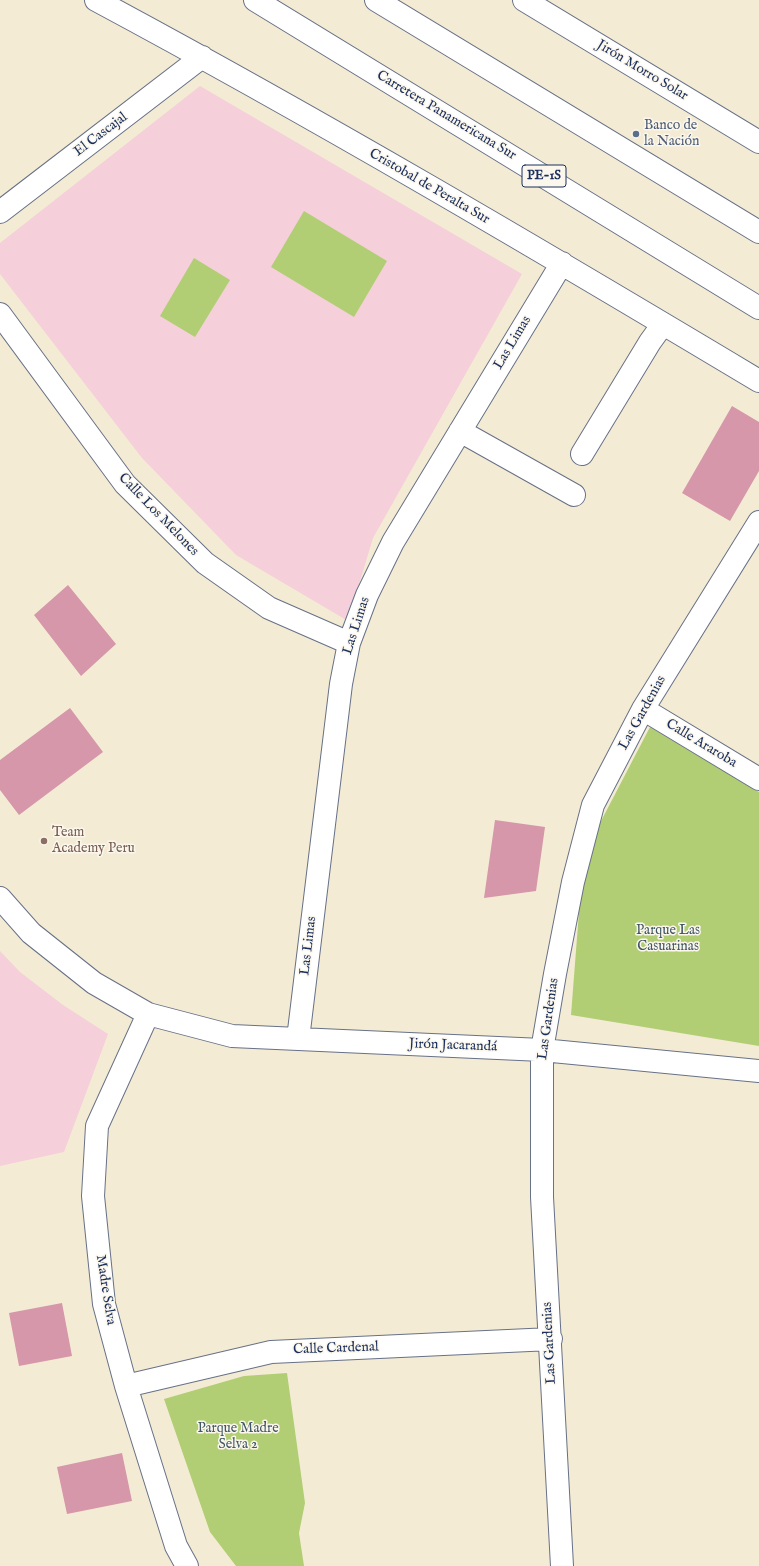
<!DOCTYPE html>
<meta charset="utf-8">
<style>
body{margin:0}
canvas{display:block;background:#f4ebd4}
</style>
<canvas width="759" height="1566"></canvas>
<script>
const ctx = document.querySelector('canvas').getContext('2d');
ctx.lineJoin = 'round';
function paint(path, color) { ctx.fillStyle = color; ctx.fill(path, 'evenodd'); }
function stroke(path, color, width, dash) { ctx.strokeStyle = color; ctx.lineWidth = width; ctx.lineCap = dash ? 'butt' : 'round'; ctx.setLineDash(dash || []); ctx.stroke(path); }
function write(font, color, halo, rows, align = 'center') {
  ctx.font = font + ' "IM FELL English",serif'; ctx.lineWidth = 3; ctx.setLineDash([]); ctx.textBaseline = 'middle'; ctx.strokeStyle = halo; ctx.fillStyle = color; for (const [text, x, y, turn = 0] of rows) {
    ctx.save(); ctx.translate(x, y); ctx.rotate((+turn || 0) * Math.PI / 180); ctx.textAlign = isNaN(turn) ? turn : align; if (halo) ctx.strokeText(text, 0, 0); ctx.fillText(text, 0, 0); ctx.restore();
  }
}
const built = new Path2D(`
 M200,86L522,274L373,538L348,621L236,555L142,458L0,274V243Z
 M0,951L20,972L63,1005L108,1034L64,1152L0,1166Z`);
const green = new Path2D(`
 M304,211L387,261L354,317L271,267Z
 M194,258L230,280L195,337L160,316Z
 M650,727L759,792V1046L571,1015L580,899L600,823Z
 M287,1373L305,1503L299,1533L304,1566H236L210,1532L164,1399L244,1376Z`);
const building = new Path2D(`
 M732,406L759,422V471L730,521L682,493Z
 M68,585L116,644L81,676L34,615Z
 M70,708L103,752L19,815L0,790V760Z
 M495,820L545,827L536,891L484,898Z
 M62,1303L72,1356L19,1366L9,1313Z
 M122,1453L132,1501L67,1514L57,1467Z`);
const minor = new Path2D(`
 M96,0C320,120 540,250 759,381
 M524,0L759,142
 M0,212L202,57
 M0,314L125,484L205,563L269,608L349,643
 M460,431L574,495
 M582,454L650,342L663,324
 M643,709L759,779
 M0,898L31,933L94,983L148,1014L232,1036L542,1050L759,1071
 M148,1014L97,1126L93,1196L104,1304L126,1386L176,1546L187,1566
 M298,1039L341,684L349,643L367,595L393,542L562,263
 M126,1386L271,1352L551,1339
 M562,1566L542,1197V1050L555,974L573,882L593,805L643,709L759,522`);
const highway = new Path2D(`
 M255,0L759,308
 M376,0L759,232`);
const markers = [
 [636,134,4,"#5c6f8a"],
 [44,841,4,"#8d6e63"]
];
const shields = [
 [544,176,44]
];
const shieldNames = [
 ["PE-1S",544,176]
];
const streetNames = [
 ["Jirón Morro Solar",642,71,31],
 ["Carretera Panamericana Sur",446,116,31],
 ["El Cascajal",101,135,-37],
 ["Cristobal de Peralta Sur",429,187,30],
 ["Las Limas",513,343,-59],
 ["Calle Los Melones",158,515,46],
 ["Las Limas",357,626,-72],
 ["Las Gardenias",643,713,-61],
 ["Calle Araroba",701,744,31],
 ["Las Limas",309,946,-83],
 ["Las Gardenias",549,1019,-82],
 ["Jirón Jacarandá",453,1046,2],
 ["Madre Selva",105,1290,81],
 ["Las Gardenias",550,1343,-93],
 ["Calle Cardenal",336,1349,-2]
];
const serviceNames = [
 ["Banco de",644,126],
 ["la Nación",644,142]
];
const educationNames = [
 ["Team",52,833],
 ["Academy Peru",52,849]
];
const parkNames = [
 ["Parque Las",668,931],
 ["Casuarinas",668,947],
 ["Parque Madre",238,1429],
 ["Selva 2",238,1445]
];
paint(built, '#f5cfd9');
paint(green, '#b1ce74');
paint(building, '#d597a9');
stroke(minor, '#677187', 24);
stroke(highway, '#677187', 24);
stroke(minor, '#fff', 22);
stroke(highway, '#fff', 22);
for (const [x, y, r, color] of markers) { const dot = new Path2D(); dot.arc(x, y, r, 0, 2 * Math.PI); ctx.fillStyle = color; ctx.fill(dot); stroke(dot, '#fbf7ec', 1.5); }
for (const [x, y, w] of shields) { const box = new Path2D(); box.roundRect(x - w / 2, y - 11, w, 22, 3); ctx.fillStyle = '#fbf7ec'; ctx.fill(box); stroke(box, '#1b2f5e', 1); }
write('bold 13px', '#1b2f5e', null, shieldNames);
write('14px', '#1b2f5e', '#fbf7ec', streetNames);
write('14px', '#4e5e75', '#fbf7ec', serviceNames, 'left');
write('14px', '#785e54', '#fbf7ec', educationNames, 'left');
write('14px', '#405764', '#fbf7ec', parkNames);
</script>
